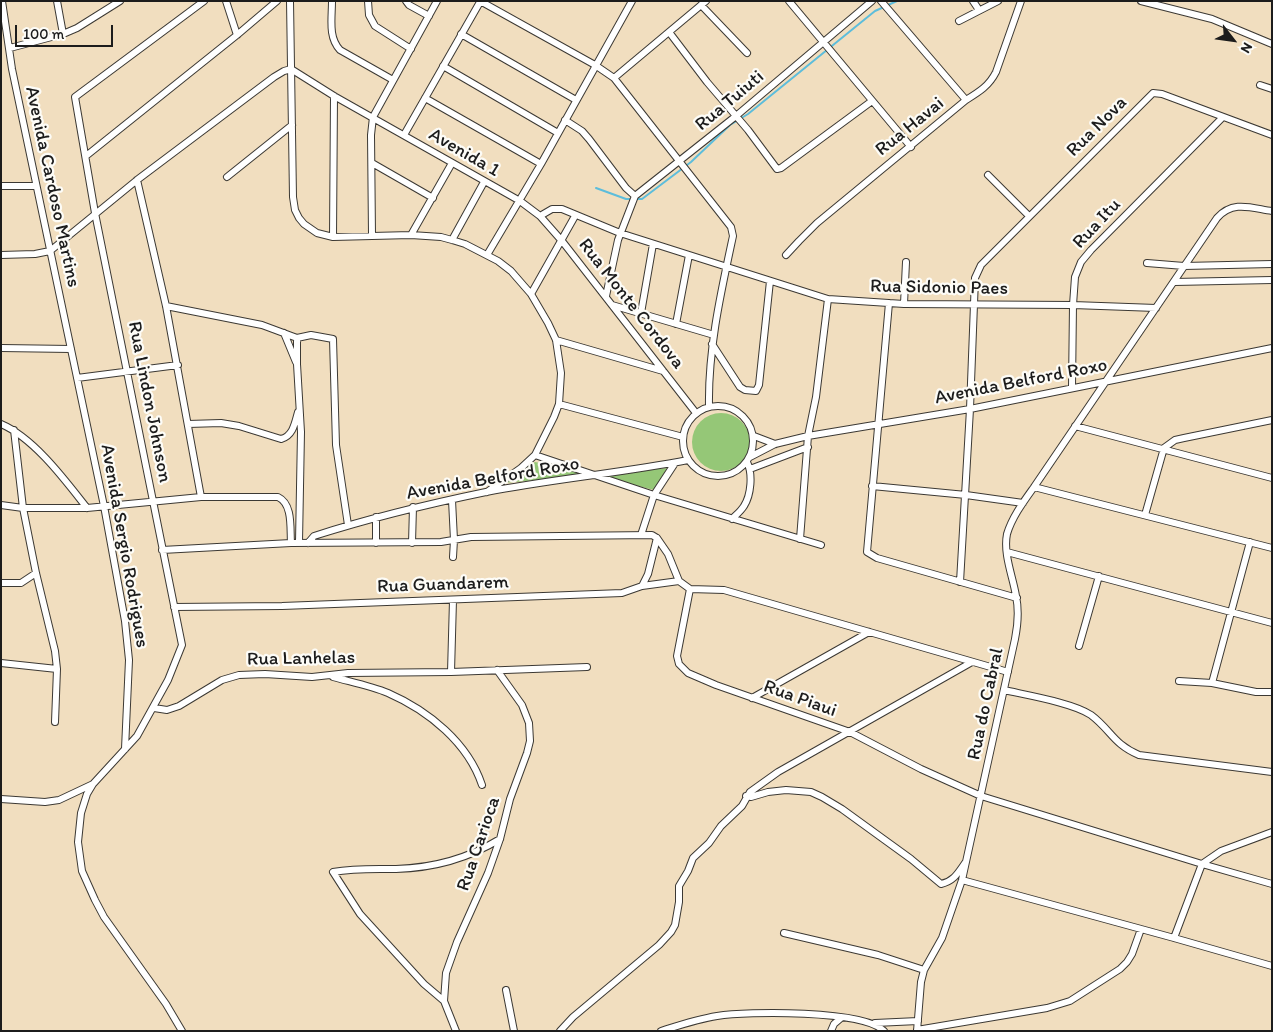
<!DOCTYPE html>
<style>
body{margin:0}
#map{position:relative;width:1273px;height:1032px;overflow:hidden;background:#f1debf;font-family:Itim,sans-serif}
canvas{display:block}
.frame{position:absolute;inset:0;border:2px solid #1c1c1c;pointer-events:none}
.north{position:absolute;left:1208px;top:15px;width:50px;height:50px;-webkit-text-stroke:4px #fdfcf7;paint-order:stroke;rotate:120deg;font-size:14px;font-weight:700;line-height:20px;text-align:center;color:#1c1c1c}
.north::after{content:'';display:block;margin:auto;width:18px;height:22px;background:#1c1c1c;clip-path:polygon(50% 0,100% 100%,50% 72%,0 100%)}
.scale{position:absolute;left:15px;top:25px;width:98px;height:22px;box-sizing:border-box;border:2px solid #1c1c1c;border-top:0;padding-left:6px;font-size:15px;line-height:18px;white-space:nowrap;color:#1c1c1c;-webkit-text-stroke:4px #fdfcf7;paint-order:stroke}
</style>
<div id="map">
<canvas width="1273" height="1032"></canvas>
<div class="frame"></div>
<div class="north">N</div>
<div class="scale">100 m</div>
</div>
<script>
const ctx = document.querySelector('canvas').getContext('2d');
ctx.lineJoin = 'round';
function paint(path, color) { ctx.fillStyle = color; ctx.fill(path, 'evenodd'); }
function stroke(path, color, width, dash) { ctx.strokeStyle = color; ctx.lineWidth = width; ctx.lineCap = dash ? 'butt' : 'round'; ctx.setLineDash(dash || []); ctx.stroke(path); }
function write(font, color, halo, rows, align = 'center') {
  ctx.font = font + ' Itim,sans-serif'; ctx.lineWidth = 4.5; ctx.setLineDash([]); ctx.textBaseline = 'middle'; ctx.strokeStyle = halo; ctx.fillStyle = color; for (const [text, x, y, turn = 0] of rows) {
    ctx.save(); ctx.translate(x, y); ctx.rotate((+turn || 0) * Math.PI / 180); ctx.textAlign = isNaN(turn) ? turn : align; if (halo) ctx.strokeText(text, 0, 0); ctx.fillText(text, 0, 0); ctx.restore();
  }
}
const green = new Path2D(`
 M692 442a29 29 0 1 1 58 0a29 29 0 1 1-58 0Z
 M535,462L594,475L667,468L654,490L594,475L504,483Z`);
const stream = new Path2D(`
 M888,5L897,1
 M596,188L626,199H632
 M636,199H642L691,162L730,125L748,114L875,11L884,7`);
const minor = new Path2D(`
 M2,1L12,69L104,506L125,621L129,660L125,749
 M57,1L63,34
 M226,1L237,35
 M290,1L293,197L295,210L299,218L304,224L317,233L333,237L411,235L441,237L452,240L465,244L498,261L511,271L531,294L548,323L556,340L561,373L559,404L554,417L535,455L521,468L487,492
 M332,1C332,19 328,37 340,50L393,80
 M368,1L369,15L375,26L411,49
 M406,1L409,5L429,16
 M480,1L595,65L614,78L731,227L733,236C721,292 708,349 709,406
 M789,1L911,147
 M881,1L966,100
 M973,1L979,10
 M1141,1L1212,19L1272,44
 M701,5L747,53
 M959,21L998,1
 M669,32L707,82L748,130L777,169L781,168L872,101
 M461,34L576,100
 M10,48L63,34L77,28L120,1
 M443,66L558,133
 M291,69L334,96L520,201L540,216L562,241L696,413
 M614,78L706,1
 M1260,85L1272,89
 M425,98L541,164
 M565,120L582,131L589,139L626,188L635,196
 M404,135L480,2
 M86,156L237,35L277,1
 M372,163L433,198
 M988,175L1029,216
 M227,177L292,125
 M137,180L166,306L201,497
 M1,186H36
 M540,216L552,209H562L620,233L828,299L904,304L1073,305L1156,308
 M372,235L371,135L373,117L437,1
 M411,235L452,163
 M333,237L334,96
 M452,240L484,182
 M1,255L35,254L50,251L137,180L274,77L284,71L291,69
 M487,255L541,164L632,1
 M786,255L799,241L817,223L966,100C979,92 989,86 996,72L1021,1
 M1147,263L1184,266L1272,264
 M1174,282L1272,280
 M531,294L575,216
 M606,296L618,240L635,196L736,116L872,1
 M889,303L867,552L877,558L1017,598
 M904,304L906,262
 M612,305L714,335
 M166,306L262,325L297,338L311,335L333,339L336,445L348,525
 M641,313L653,244
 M676,324L689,255
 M284,333L296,362
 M297,338V364L301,432L299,542
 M556,340L663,371
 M712,344L740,387L745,390L756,391L759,385L770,281
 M1,348L71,349
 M77,378L178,365
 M1072,387L1073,305L1075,277L1081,262L1091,250L1223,117
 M559,404L683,437
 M683 441a35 35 0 1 1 70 0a35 35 0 1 1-70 0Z
 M1,424C34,438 65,480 87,508
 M188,424L221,423L239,426L281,439C293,436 295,423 298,412
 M1075,426L1272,478
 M14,430L23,508L36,573L55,651L57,669L55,722
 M754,436L775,444
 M535,455L654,495L821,545
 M750,457L775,444L808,436L970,409L1272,348
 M750,469L808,447
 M872,486L966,495L1023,503
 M1034,487L1272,548
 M452,500L454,540L453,557
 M1,505L23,508H87L201,497H278C293,504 290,528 291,543
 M1145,515L1164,448L1175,440L1184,438L1272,420
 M376,517V543
 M732,519C736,515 741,511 744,506C751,495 753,474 747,462
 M641,535L654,495L675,463
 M657,538L668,554L679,581L690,589L677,656L679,664L688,673L716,685L850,732L921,769L981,796L1202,864L1272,884
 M800,539L808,436L816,397L828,299
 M308,543L314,536C370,518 428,504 486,492C553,479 621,473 688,460
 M412,543L413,507
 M162,550L291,543L441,542L471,537L652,535L657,538L648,574L642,586L622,593L282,606L174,607
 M1007,552L1272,623
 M960,582L970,409L975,278L981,265L1153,93L1162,94L1272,135
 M1,583H21L36,573
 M642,586L679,581
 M690,589L724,590L1008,672
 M1079,646L1099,576
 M1,663L57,669
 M451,672L453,600
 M333,677C351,682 371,686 388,693C429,711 468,743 482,785
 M1179,681L1212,683L1256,692H1272
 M1212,683L1250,542
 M1004,690C1026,695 1074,703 1091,715C1111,730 1113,744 1139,755L1272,772
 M752,698L869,632
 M154,708L167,710L179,706L222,680L239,675L265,674L312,677L348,673L451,672L587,667
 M746,796L751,797L768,792L786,790L811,792L822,797L842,809L911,859L941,884C954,881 958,873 965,863
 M1,799L45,802L59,800L93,784
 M962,880L1174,938L1272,966
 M784,933L878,955L924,970
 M1174,938L1202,864L1221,851L1272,832
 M506,990L514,1031
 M444,1001L424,984L360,914L333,872C355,868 374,869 396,869C432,868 469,858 500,839
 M875,1023L918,1021
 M917,1030L1047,1008L1070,1001L1120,969L1127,962L1132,954L1141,929
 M182,1031L166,1004L104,917L95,900L82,871L78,842L81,813L87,794L93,784L137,736L168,680L182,645L95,213L75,97L204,1
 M456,1031L444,1001L446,973L457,942L488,873L500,839L510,799L527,753L530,741L529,723L522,705L497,670
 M560,1031L573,1017L659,945L671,932L675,925L679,902V886L688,871L693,858L709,843L721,826L742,806L750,792L778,772L972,662
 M661,1031C680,1025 698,1019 717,1016C747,1011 864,1010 884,1031
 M831,1031L834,1024L841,1018
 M917,1031L921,982L924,970L942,938L962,880L1015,639C1018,624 1019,610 1016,596C1013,577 1003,554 1007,534C1012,517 1024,501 1034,487L1217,218C1233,200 1251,208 1272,211`);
const streetNames = [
 ["Rua Tuiuti",730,101,-40],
 ["Rua Havai",910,127,-39],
 ["Rua Nova",1097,127,-45],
 ["Avenida 1",464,153,30],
 ["Avenida Cardoso Martins",52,187,78],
 ["Rua Itu",1097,224,-47],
 ["Rua Sidonio Paes",939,288,1],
 ["Rua Monte Cordova",631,304,52],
 ["Avenida Belford Roxo",1021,382,-11],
 ["Rua Lindon Johnson",149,402,79],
 ["Avenida Belford Roxo",493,479,-10],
 ["Avenida Sergio Rodrigues",124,546,80],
 ["Rua Guandarem",443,585,-2],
 ["Rua Lanhelas",301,659,-1],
 ["Rua Piaui",800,699,20],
 ["Rua do Cabral",986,704,-78],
 ["Rua Carioca",479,844,-71]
];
paint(green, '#95c777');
stroke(stream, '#5dbddb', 2);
stroke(minor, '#3c3934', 8);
stroke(minor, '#fff', 6);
write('19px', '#1c1c1c', '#fdfcf7', streetNames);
</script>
